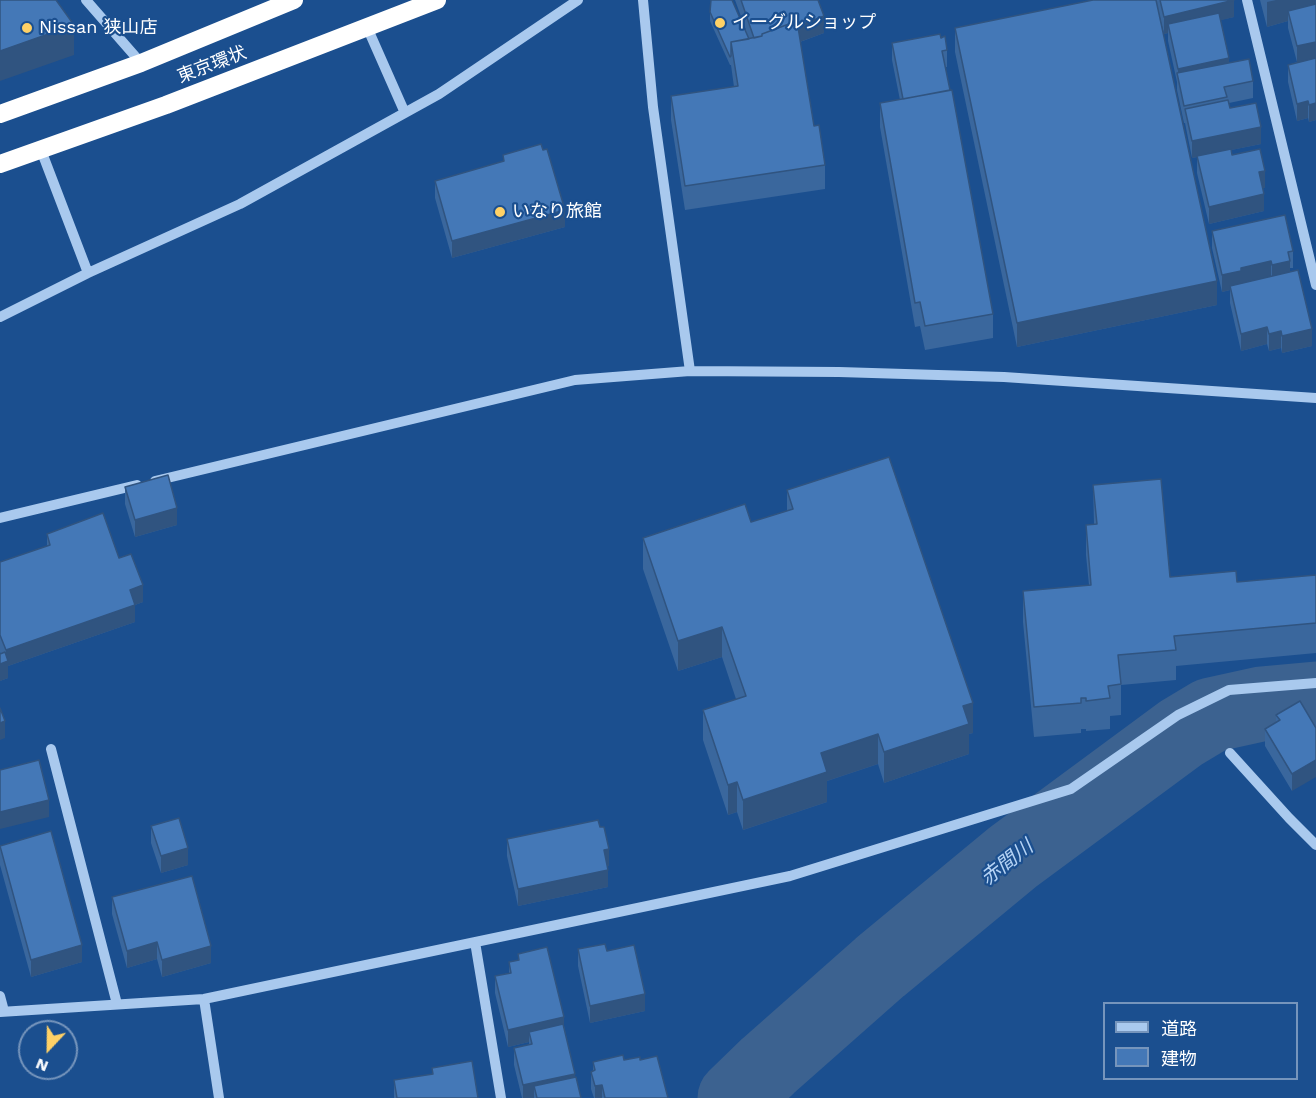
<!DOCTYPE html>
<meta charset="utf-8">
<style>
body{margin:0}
#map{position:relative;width:1316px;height:1098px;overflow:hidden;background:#1b4f8f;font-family:"Work Sans","Noto Sans JP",sans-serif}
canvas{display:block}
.legend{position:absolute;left:1103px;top:1002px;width:195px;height:78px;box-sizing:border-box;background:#1b4f8f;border:2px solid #7695bc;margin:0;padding:8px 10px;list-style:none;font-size:18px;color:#fff}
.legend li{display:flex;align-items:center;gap:12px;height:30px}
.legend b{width:30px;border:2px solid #7695bc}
.north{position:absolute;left:18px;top:1020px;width:60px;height:60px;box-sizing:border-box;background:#1b4f8f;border:2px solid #7695bc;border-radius:50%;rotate:202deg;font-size:16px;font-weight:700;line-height:24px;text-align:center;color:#fff}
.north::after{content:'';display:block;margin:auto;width:21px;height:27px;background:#ffd166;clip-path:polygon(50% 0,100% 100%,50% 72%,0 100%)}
</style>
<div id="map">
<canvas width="1316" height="1098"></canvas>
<ul class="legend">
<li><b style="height:8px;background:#a9c9ee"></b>道路</li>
<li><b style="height:16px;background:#4478b7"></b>建物</li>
</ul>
<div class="north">N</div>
</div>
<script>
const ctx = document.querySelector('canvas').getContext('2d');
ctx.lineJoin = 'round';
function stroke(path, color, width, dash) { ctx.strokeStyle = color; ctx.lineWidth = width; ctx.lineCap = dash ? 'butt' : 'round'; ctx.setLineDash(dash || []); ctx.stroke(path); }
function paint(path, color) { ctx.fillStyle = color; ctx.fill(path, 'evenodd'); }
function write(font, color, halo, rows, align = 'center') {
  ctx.font = font + ' "Work Sans","Noto Sans JP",sans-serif'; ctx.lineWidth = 4.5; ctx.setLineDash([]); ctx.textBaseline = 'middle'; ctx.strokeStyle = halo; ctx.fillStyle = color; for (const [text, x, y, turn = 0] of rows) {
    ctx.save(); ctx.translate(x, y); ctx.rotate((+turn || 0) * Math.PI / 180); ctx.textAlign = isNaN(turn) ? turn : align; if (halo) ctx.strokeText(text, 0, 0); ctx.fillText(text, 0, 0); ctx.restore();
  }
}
const river = new Path2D(`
 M735,1098L768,1066L880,967L1013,857L1181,733L1211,715L1261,704L1316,699`);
const minor = new Path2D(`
 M86,0L141,63
 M643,0L653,107L690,371
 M1247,0L1316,285
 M367,27L405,113
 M41,150L88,273
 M0,317L88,273L240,204L439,94L578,0
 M155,481L575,380L690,371L839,372L1004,377L1316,398
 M0,518L137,485
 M51,749L117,1004
 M1230,753L1289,818L1316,845
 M475,942L501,1098
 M0,996L4,1011
 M204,999L219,1098
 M0,1012L204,999L790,876L1071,789L1178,715L1229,690L1316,683`);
const highway = new Path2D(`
 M0,114L141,63L294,0
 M0,164L166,105L437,0`);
const wall = new Path2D(`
 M735,0H818L824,33L800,42L814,126L825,165V189L685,210L671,120V96L734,87L731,65H730L710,21V12L746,30Z
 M1093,0H1234V17L1220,20L1229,63L1253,81V98L1229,103L1230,108L1261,144L1231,150L1232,155L1265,188H1263L1264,211L1209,224L1197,173V157L1192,158L1185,123H1184L1177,90V82L1168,41V33L1164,34L1158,9L1217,305L1017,347L955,52V28Z
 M1260,0H1316V120L1309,122L1308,118L1297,121L1288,82V65L1297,62L1288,28V21L1267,27Z
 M941,38L947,50V67H945L993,314V338L925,350L920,326L915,327L880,127V103L900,100L892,60V43Z
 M503,155L565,227L452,258L435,198V181L503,162Z
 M1212,231L1293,251V268H1290V272L1312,346L1282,353L1281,348L1269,351L1267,344L1241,351L1230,303V290L1222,292L1212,248Z
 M1093,485L1170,577L1237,582L1316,575V653L1176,666V680L1121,685V715L1110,716V729L1086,731V729H1081V733L1034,737L1023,622V591L1089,585L1086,555V525L1094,524Z
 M125,487L177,525L135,537L125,504Z
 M787,490L973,733L969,734V754L884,783L878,764L827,781V802L743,830L737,812L728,815L703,740V710L736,699L722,657L678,671L643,569V538L751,522L787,511Z
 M47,534L119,558L143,602L135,605V622L8,666V678L0,681V654H1L0,652V562L47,546Z
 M1276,715L1316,728L1292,791L1265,746V729L1276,722Z
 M151,826L188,865L161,873L151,843Z
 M507,839L609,866H608V887L518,906L507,856Z
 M0,846L82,962L31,977L0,865Z
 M112,897L211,963L162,977L157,959L127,968L112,914Z
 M578,949L645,1011L590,1023L578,966Z
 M518,954L564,1026L575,1077L581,1098H522L514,1065V1048L529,1045V1042L508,1047L495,993V976L509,973V962L518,960Z
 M624,1060H640L668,1098H594L591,1089V1072L593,1071V1062Z
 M432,1068L478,1098H394V1080L432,1074Z`);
const shadedWall = new Path2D(`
 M1234,0V17L1170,33L1168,24V33L1164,34V17Z
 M1276,0H1316V14L1288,11V21L1267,27V2Z
 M824,16V33L756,58V41Z
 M74,25V55L0,81V51Z
 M1316,42V59L1297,63V46Z
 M1229,58V75L1178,77V69Z
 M1308,101V118L1297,121V104Z
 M1316,103V120L1309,122V105Z
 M1261,127V144L1192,158V141Z
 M1265,171V188L1259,189V172Z
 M1264,194V211L1209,224V207Z
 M565,210V227L452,258V241Z
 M1271,261V278L1230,286V290L1222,292V275L1241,268Z
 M1290,261V278L1272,282V265Z
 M1217,281V305L1017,347V323Z
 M1267,327V344L1241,351V334Z
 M1312,329V346L1282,353V336Z
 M1281,331V348L1269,351V334Z
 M177,508V525L135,537V520Z
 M143,585V602L135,605V622L8,666V678L0,681V664L6,662V650L130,590Z
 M722,627V657L678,671V641Z
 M973,703V733L969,734V754L884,783V752L963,706Z
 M5,721V738L0,740V723Z
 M878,734V764L827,781V802L743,830V800L821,753Z
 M1316,760V777L1292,791V774Z
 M737,782V812L728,815V785Z
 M49,800V817L0,829V812Z
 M188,848V865L161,873V856Z
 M609,849V866L604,867V850Z
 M608,870V887L518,906V889Z
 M157,942V959L127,968V951Z
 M82,945V962L31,977V960Z
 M211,946V963L162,977V960Z
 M645,994V1011L590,1023V1006Z
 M564,1017V1034L529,1032V1042L508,1047V1030Z
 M575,1074V1091L534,1086V1098H523V1085Z
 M602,1085V1098H595V1086Z`);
const building = new Path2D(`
 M0,0H56L74,25L0,51Z
 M711,0H732L749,39L731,42V56L730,57L710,12Z
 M741,0H818L824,16L798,26L797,21L762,34V36L754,38Z
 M1093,0H1156L1217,281L1017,323L955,28Z
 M1160,0H1234L1164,17Z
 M1316,4V42L1297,46L1288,11Z
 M1219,13L1229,58L1178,69L1168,24Z
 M797,21L814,126L819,125L825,165L685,186L671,96L738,86L731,42L762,36V34Z
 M940,34L941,38L945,36L947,50L942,51L950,90L903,99L892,43Z
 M1316,58V103L1309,105L1308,101L1297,104L1288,65Z
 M1249,59L1253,81L1224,87L1227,97L1184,106L1177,73Z
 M952,90L993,314L925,326L920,302L915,303L880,103Z
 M1228,100L1230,108L1256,103L1261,127L1192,141L1185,109Z
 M541,144L543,150L547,149L565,210L452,241L435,181L504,161L503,155Z
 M1231,149L1232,155L1260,149L1265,171L1259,172L1264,194L1209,207L1197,156Z
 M1285,215L1293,251L1288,252L1290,261L1272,265L1271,261L1241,268V271L1222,275L1212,231Z
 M1298,270L1312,329L1282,336L1281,331L1269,334L1267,327L1241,334L1230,286Z
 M889,457L973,703L963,706L969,724L884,752L878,734L821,753L827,772L743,800L737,782L728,785L703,710L746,696L722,627L678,641L643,538L745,504L751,522L793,509L787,490Z
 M168,475L177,508L135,520L125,487Z
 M1161,479L1170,577L1236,571L1237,582L1316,575V623L1174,636L1176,650L1118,655L1121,684L1108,686L1110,698L1086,701V698H1081V703L1034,707L1023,591L1091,585L1086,525L1097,524L1093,485Z
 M103,513L119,558L131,554L143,585L130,590L135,605L6,650L0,635V562L50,545L47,534Z
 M5,652L8,661L0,664V654Z
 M1300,701L1316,728V760L1292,774L1265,729L1280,720L1276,715Z
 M0,708L5,721L0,723Z
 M39,760L49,800L0,812V770Z
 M179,818L188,848L161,856L151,826Z
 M598,820L600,827H604L609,849L604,850L608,870L518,889L507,839Z
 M51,831L82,945L31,960L0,846Z
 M192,876L211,946L162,960L157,942L127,951L112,897Z
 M605,944L607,951L634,945L645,994L590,1006L578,949Z
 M547,947L564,1017L508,1030L495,976L511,973L509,962L519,960L518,954Z
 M563,1024L575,1074L523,1085L514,1048L532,1044L529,1032Z
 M623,1055L624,1060L640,1057V1060L657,1056L668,1098H605L602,1085L595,1086L591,1072L595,1070L593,1062Z
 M472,1061L478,1098H397L394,1080L433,1074L432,1068Z
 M576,1077L581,1098H537L534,1086Z`);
const markers = [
 [720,23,6,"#ffd166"],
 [27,28,6,"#ffd166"],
 [500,212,6,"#ffd166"]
];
const poiNames = [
 ["イーグルショップ",732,23],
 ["Nissan 狭山店",39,28],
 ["いなり旅館",512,212]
];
const streetNames = [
 ["東京環状",212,65,-21]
];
const waterNames = [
 ["赤間川",1007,863,-38]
];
stroke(river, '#3c6290', 75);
stroke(minor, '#a9c9ee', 10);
stroke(highway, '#fff', 18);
paint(wall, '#3a679d');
paint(shadedWall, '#305480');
paint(building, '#4478b7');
stroke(building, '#305480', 1.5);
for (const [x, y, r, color] of markers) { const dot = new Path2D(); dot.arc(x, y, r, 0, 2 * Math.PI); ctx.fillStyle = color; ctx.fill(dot); stroke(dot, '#1b4f8f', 2); }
write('18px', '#fff', '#1b4f8f', poiNames, 'left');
write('18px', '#fff', '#1b4f8f', streetNames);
write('italic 20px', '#b5d3f5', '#1b4f8f', waterNames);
</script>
